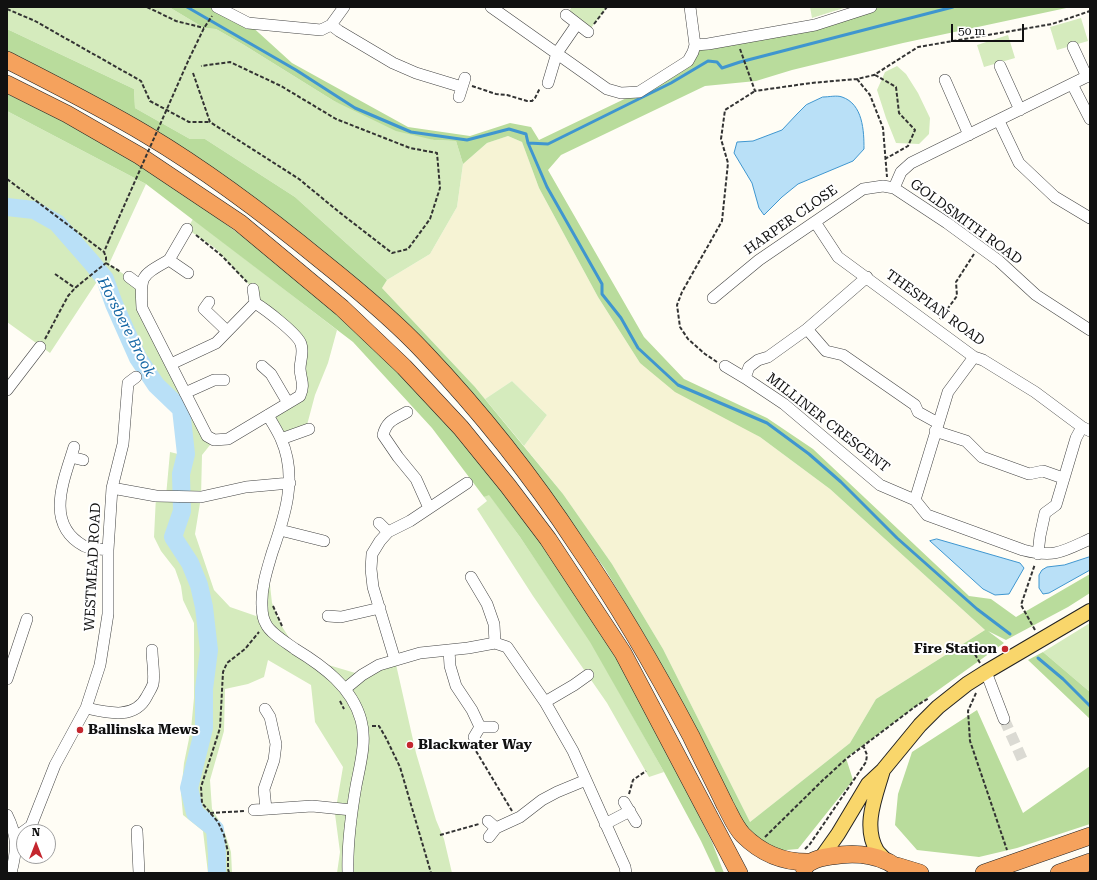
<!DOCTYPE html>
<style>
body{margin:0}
#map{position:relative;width:1097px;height:880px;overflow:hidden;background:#fffdf5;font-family:"Roboto Serif",serif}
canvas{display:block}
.frame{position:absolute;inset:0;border:8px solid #111;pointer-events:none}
.north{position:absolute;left:16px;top:824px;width:40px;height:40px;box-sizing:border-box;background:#fff;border:1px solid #a0a0a0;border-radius:50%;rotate:0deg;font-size:11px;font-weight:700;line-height:16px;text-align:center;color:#111}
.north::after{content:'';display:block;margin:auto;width:14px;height:18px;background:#c4262e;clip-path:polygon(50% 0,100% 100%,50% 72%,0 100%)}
.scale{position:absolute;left:951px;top:24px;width:73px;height:18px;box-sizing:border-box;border:2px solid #111;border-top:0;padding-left:5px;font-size:12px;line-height:14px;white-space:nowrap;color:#111;-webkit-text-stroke:3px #fff;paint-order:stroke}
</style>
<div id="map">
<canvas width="1097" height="880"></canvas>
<div class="frame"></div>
<div class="north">N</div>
<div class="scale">50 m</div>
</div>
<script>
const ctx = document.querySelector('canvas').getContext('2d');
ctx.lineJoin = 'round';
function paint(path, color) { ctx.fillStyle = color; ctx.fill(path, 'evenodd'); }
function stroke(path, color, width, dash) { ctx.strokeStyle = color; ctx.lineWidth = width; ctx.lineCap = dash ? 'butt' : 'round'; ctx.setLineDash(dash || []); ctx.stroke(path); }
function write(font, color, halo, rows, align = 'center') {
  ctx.font = font + ' "Roboto Serif",serif'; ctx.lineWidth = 4; ctx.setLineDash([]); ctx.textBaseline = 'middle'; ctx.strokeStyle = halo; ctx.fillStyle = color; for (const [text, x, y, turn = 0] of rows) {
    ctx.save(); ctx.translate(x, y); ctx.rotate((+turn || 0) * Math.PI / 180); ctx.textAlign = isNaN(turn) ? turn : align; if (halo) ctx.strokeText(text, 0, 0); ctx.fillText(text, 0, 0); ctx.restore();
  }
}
const farmland = new Path2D(`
 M508,136L522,142L539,188L598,297L640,363L760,437L830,489L985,630L876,699L850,743L750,822L663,649L612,564L563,494L524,446L547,415L512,381L485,399L475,387L382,288L387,280L430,254L457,207L463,164L487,143Z`);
const green = new Path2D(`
 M7,7H169L204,28L216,29L244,45L334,101L434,140L456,141L463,164L457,207L430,254L387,280L295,197L205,139H190L135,108L134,89L7,29Z
 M572,7H607L588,32L566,15Z
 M810,7H847L812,18Z
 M1081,18L1088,41L1057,50L1050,27Z
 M1008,35L1015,58L984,67L977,45Z
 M897,66L906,74L918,93L930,118L929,134L919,144L896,143L886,118L877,90L885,72Z
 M7,111L146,184L109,264L141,286L142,308L214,440L202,455L201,497L195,534L214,590L230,607L256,616L262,606L268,567L272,603L281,625L297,650L315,661L362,675L395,660L416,753L436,820L444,839L452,873H337L340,852L335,814L343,767L315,722L311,685L268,660L264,677L248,684L225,689L224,731L210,780L212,809L223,827L231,852L232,873H208L203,831L183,815L181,793L184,763L191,729L194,698V623L183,600L181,586L175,569L161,551L154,537L156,496H166L170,452L178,454L175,413L142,375L98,280L50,353L7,322Z
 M193,219L337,330L328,363L315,395L307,425L281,439L268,415L300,396L302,351L265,309L253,289L215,248L187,229Z
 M512,381L547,415L524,446L485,399Z
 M489,494L520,537L591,642L664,772L649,777L607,703L533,596L477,509L487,501L484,497Z
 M1090,623V692L1043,652Z`);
const forest = new Path2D(`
 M169,7H217L248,23L292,63L408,127L470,136L510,123L531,127L539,140L639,92L693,52L708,44L871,7H1071L903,43L792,70L756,81L705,86L561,155L548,170L644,337L684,379L767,418L813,449L969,596L991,599L1016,617L1090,574V593L1068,607L1006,640L988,631L1004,643L916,706L846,758L853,780L798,849L775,851L744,827L654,651L605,569L536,474L497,424L265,209L7,54V29L134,89L135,108L190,139H205L295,197L387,280L382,288L475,387L563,494L612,564L663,649L750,822L850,743L876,699L985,630L830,489L760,437L675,392L640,363L598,297L539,188L522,142L508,136L487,143L463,164L456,141L434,140L396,131L334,101L244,45L216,29L204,28Z
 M7,94L44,111L154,172L275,260L364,335L451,427L506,493L571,581L620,663L675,767L712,842L724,873H716L701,841L664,772L590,642L520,537L489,495L484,497L432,428L353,342L146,184L7,111Z
 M1043,652L1090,692V719L1028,660Z
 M977,710L1023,813L1090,766V824L1017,848L979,857L917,850L895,825L898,794L912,752Z`);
const water = new Path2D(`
 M823,97C829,97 837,95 842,97C863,104 864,131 864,149L853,161L798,184L782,197L764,215L759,208L752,183L734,153L737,142L753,141L782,130L797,114L806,105Z
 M937,539L1020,563L1024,568L1009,594L995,595L983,589L930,541Z
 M1090,557V570L1049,593L1043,594L1039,588V575L1042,570L1047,567L1064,565Z`);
const stream = new Path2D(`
 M187,7L296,70L355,108L411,132L467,140L509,129L526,134L528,143L547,187L602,284V294L621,318L638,348L678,385L767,423L809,454L841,482L897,538L977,609L1010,634
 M528,143L548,144L671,83L708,61L717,62L722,68L740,62L953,7
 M1038,658L1063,679L1090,706`);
const river = new Path2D(`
 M7,207L34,210L57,223L92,263L105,279L114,304L138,358L156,385L181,409L186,454L181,474L182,511L173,537L190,563L199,585L204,607L209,650L204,689V728L189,788L195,813L215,829L217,854V873`);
const minorTunnel = new Path2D(`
 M1004,719L1022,759`);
const path = new Path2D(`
 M147,7L176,21L204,28
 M7,9L35,21L141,81L150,101L189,122H210
 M594,24L607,7
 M740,49L755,91L811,83L857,79L874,75L918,47L1052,24L1090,11
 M189,59L204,28L212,16
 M193,73L210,122L299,179L339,212L392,253L408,249L430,219L440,188L437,153L410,148L336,119L281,86L230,62L201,66
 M875,75L896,87L899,113L915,130L908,146L885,159
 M857,79L870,95L883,128L887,177
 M472,86L496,94L507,95L527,101H532L535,98L540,88
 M7,179L104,252
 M196,235L222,256L247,282
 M109,240L104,252L106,257V263L121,272
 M55,274L75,288
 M940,319L957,296L956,282L974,254
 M45,339L68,296L75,288L106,263
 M717,362L705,354L688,339L680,327L677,305L682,292L722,221L728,163L721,139L725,110L755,91
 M273,606L282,626
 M1035,630L1021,605L1035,564
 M969,644L980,663
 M976,693L968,711L970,741L1007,850
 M340,701L344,709
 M372,726H379L386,738L400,767L431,873
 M473,746L512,811
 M629,794L633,780L646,771
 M210,813L245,811
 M440,835L479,824
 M765,837L823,780L846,759L916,706L929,698
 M805,849L810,844L866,762L867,755L863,745
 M229,873L228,869V852L224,835L218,822L202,803L201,787L220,728L223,672L227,663L245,649L259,632`);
const minor = new Path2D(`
 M217,7L248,23L321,30L331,25
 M344,7L331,25L339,31L393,63L416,73L462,87
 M491,7L607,89L621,93L639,92L688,61L693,52L695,45L690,7
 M566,15L588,32
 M695,45L708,44L815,25L871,7
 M1073,47L1087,77
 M1000,66L1020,110
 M1090,75L911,163L901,172L894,188L947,223L999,261L1036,295L1090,330
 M945,80L969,135
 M548,83L557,53L577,24
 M1072,84L1090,119
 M459,97L465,78
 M999,121L1019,163L1055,197L1090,218
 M815,222L838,257L974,357L983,360L1035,392L1082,427L1090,431
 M169,260L187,229
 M129,277L141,286
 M867,277L807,329L768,357L758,360L749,367L745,378L784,404L880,485L915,500L927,515L1023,550C1054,558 1062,552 1090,539
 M253,289L255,303
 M713,298L759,260L863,189L883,186L894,188
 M209,302L204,309L227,331
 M807,329L826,351L843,355L915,405L918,412L938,423
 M171,364L216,343L255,303C265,309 298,334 301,344C304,353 300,361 300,369C301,381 305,384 300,396L228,439L214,440L207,436L142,308C140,275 141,276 169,260L188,273
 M262,366L271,374L288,403
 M725,366L745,378
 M7,390L40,347
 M185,393L214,380H224
 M407,412C395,419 387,420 383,435L398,457L416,479L429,508
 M268,415C272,423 277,430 281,439C298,477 285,516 272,553C267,570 261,588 262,606C262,611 263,619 266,624C270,633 287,643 295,649C323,666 352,687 361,720C367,741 360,765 356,786C351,815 347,844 348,873
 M935,431L966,441L982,457L1029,474L1043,471L1063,478
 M281,439L309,429
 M74,447C64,480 44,524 84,546C90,549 101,549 108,550
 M71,457L83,460
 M112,488L156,496L201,497L246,487L290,483
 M915,500L948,392L974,357
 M379,523L388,532
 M280,530L324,541
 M1038,554L1040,536L1045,513L1056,505L1076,438L1082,427
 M471,577L487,604L494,624L495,643
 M328,616L341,617L380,608
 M449,650L450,666L456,686L472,710L480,727H493
 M395,660L373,587L371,569L372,554L380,541L388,532L410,521L467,483
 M986,672L1004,719
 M7,679L27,619
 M345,689L362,675L379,665L420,653L468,648L495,643L507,647L545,702L573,751L625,867L626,873
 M545,702L574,685L588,675
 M86,708C108,713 135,720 147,696C149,692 152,688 153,684C155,675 152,660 152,650
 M265,709L270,717L276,744L274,760L264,789L266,809
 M474,737L480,727
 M624,802L636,822
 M254,810L312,806L352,810
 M7,815C18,837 17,850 11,873
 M488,821L496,828L520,817L542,800L557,792L586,780
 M605,824L630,811
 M137,831L139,873
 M16,837L31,826L55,765L86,708L100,665L108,614V550L112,488L123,444L128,383L136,377
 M489,837L496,828`);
const major = new Path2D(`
 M883,770C876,795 862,826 877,851C879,854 883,857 885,860
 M821,858L838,834L868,784L883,770L920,725L938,707L967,684L986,672L1090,611`);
const highway = new Path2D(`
 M7,60C54,84 102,108 147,135C209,172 267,216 323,262C358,290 393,319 424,352C479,410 533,478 577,545C619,606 656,670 691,736C702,759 714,782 725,805C730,814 735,827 743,835C762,854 784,863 811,862
 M7,84L67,114L140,156L240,223L342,308L404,367L461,428L508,486L548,539L623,653L739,873
 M897,866L920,873
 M804,868C806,866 808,863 811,862C817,858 825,857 832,856C856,852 885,854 903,873
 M984,873L1090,836
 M1059,873L1090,862`);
const pathBridge = new Path2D(`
 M109,240L189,59`);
const markers = [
 [1005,649,4,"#c4262e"],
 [80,730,4,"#c4262e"],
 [410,745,4,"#c4262e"]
];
const streetNames = [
 ["HARPER CLOSE",791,220,-35],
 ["GOLDSMITH ROAD",966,222,36],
 ["THESPIAN ROAD",935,308,36],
 ["MILLINER CRESCENT",828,423,38],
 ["WESTMEAD ROAD",93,567,-87]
];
const poiNames = [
 ["Fire Station",997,649,"right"],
 ["Ballinska Mews",88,730],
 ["Blackwater Way",418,745]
];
const waterNames = [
 ["Horsbere Brook",126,327,63]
];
paint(farmland, '#f6f3d4');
paint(green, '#d5ebbd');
paint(forest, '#b9dc9c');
paint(water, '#b9e0f7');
stroke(water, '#3f96cf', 1);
stroke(stream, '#3f96cf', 3);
stroke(river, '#b9e0f7', 18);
stroke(minorTunnel, '#dbdad3', 11, [11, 5.5]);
stroke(minor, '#444', 12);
stroke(major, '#222', 16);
stroke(highway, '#222', 18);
stroke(path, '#333', 2, [4, 2]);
stroke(minor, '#fff', 11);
stroke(major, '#f9d66b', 14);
stroke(highway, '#f5a25d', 17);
stroke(pathBridge, '#333', 2, [4, 2]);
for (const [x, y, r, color] of markers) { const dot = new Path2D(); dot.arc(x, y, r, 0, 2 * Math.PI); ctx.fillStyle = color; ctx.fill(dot); stroke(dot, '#fff', 1.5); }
write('14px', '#111', '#fff', streetNames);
write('bold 14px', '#111', '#fff', poiNames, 'left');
write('italic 15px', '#1768a6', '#fff', waterNames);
</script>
